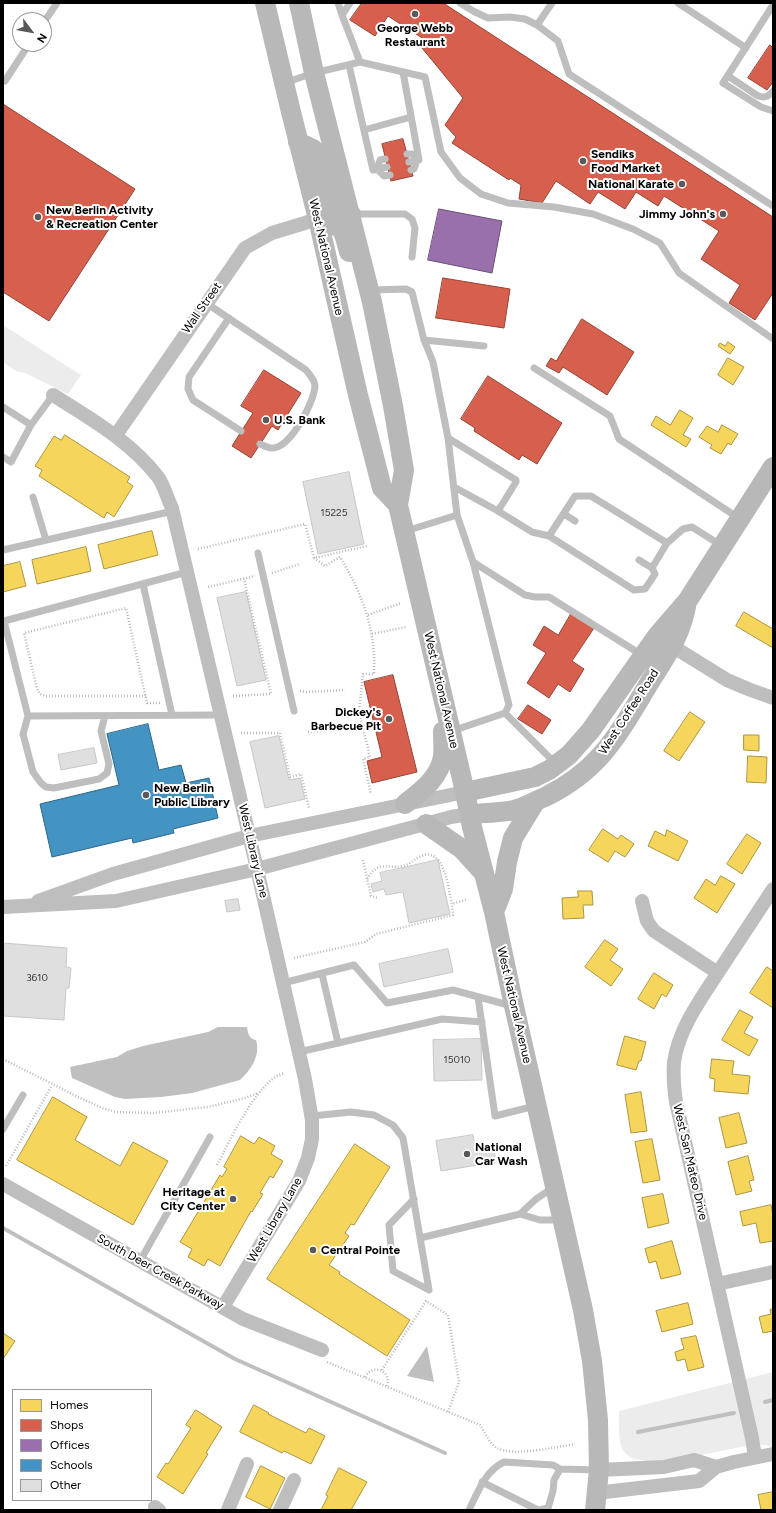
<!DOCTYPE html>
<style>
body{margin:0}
#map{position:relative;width:776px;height:1513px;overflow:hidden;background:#fff;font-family:Figtree,sans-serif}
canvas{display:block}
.frame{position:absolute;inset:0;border:4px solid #000;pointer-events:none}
.legend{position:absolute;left:12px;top:1389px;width:140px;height:112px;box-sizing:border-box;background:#fff;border:1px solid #999;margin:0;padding:5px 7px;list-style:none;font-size:12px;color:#000}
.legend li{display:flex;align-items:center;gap:8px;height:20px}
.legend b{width:20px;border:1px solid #999}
.north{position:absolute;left:12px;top:12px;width:40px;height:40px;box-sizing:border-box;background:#fff;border:1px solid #999;border-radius:50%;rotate:122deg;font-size:11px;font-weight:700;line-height:16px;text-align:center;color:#000}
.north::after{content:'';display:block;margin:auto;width:14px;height:18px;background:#595959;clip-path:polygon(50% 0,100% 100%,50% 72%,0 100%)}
</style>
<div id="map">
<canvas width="776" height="1513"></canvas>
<div class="frame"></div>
<ul class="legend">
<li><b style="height:11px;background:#f6d55c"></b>Homes</li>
<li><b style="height:11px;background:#d6604d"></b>Shops</li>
<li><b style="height:11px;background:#9970ab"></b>Offices</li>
<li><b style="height:11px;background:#4393c3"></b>Schools</li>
<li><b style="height:11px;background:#dfdfdf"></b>Other</li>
</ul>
<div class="north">N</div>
</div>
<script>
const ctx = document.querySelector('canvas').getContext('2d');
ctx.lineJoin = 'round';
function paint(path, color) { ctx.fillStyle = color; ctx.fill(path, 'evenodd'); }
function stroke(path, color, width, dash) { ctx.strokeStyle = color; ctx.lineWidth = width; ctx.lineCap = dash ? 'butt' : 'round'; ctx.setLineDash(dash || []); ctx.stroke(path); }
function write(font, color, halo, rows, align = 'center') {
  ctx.font = font + ' Figtree,sans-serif'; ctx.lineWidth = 4; ctx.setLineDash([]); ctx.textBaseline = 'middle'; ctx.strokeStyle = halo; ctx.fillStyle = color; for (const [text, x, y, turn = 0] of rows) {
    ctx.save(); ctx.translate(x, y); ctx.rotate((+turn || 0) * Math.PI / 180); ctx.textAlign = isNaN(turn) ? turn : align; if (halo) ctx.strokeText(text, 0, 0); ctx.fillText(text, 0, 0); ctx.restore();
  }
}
const green = new Path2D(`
 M3,325L81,375L68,394L25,373L16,371L3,362Z
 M773,1372V1448C770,1447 768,1445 765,1445C736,1442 639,1479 623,1450C618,1442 619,1421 619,1411Z`);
const water = new Path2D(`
 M218,1027H247C248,1033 249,1039 256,1040C261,1055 251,1070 240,1080L192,1093L161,1097L125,1099L115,1097L72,1078L70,1067L117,1057L127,1051L143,1046L208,1032Z
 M427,1346L434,1382L407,1376Z`);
const homes = new Path2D(`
 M728,342L735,347L730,354L718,346L720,343L725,346Z
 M728,358L744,367L733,385L718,375Z
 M680,410L693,418L683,435L691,439L686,447L651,425L656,416L670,425Z
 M722,425L738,434L731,445L728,443L721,454L710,448L712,445L699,437L707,426L718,432Z
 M65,435L130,477L127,482L133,486L114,517L107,512L104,518L39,476L42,470L35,466L54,436L61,440Z
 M152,531L158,555L104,569L98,545Z
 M86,547L91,571L37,584L32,560Z
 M20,562L26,586L3,592V566Z
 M744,612L773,629V648L736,626Z
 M690,712L705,722L679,761L664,751Z
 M744,735H759V751L744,750Z
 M748,756L767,757L766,783L747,782Z
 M603,829L618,839L621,835L634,844L625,857L615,851L608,862L589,850Z
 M667,830L688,841L678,861L648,846L655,831L665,836Z
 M747,834L761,843L742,874L727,864Z
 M721,876L735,884L717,913L694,898L706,879L715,885Z
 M578,891H592L593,905H583L584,918L563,919L562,898L578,897Z
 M605,940L618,949L610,960L623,969L611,986L585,967Z
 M767,967L773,971V1008L750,993Z
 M654,973L673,985L666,997L662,994L654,1009L638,999Z
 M740,1010L753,1017L744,1033L758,1040L749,1056L722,1040Z
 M625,1036L646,1042L641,1061H639L636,1070L617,1065Z
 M712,1059L734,1061L732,1074L750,1076L748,1094L714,1091L715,1079L710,1078Z
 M641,1092L647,1131L631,1133L625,1095Z
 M53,1097L87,1117L75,1140L120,1166L133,1142L168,1161L133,1225L17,1160Z
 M739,1113L747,1143L726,1148L719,1118Z
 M241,1136L254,1144L259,1137L275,1146L271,1154L283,1161L273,1178L270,1176L260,1193L263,1194L252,1212L251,1211L220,1266L208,1259L204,1266L188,1257L192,1249L180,1242L220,1175L222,1177L227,1169L224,1167Z
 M652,1139L660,1180L643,1183L635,1142Z
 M355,1144L390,1167L354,1225L351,1224L345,1233L349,1236L329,1265L340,1272L339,1274L410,1320L387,1356L267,1279Z
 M748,1156L754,1180L749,1181L752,1191L736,1195L728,1162Z
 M663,1194L669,1223L648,1228L642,1198Z
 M771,1205L773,1215V1241L760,1243L756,1223L743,1226L740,1212Z
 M672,1241L681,1274L661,1279L656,1261L649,1263L645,1249Z
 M688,1303L693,1324L662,1332L656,1311Z
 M773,1309V1331L763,1333L759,1317L771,1314L770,1310Z
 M3,1333L15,1341L3,1359Z
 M696,1336L704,1367L688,1371L685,1359L677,1361L675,1352L684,1349L681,1339Z
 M254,1405L269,1413L268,1414L306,1433L309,1428L325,1436L311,1464L284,1451L282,1453L240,1432Z
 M196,1410L222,1427L206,1453L208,1454L183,1494L157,1477L166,1463L168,1464L191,1428L186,1425Z
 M261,1466L285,1478L270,1509L246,1497Z
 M339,1468L367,1482L351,1510H321L328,1496L326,1495Z
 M773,1492V1510H761L758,1495Z`);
const shops = new Path2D(`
 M362,3H443L773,217V293L755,320L729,303L740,285L701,259L719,231L664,196L658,206L636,192L625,209L598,192L590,204L556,181L542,203L519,199L521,185L510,178L509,180L452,143L456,137L445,125L463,98L422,48L427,41L388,16L375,36L350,20Z
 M770,45L773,48V82L767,90L748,78Z
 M3,104L135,189L49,321L3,292Z
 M403,139L413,176L391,181L382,144Z
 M443,278L510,289L504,328L436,318Z
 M582,319L634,352L607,395L563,367L559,373L546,366L551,358L556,361Z
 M264,370L301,393L278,430L272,426L251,458L232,446L253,413L241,406Z
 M488,376L562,423L537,464L522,455L519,460L474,431L475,428L461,419Z
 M571,614L594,628L572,661L584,669L570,692L558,684L549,698L527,683L546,653L533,645L544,626L558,635Z
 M393,675L417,772L372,783L367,761L382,757L364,682Z
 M528,705L551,720L542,734L518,719Z`);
const offices = new Path2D(`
 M439,209L502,221L492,273L428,260Z`);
const schools = new Path2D(`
 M148,724L159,770L181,765L186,783L209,778L218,818L173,829L174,833L133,843L132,838L52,857L40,804L119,785L107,734Z`);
const stream = new Path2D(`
 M3,1228L235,1359L445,1453
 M765,1402L773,1400
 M638,1432L734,1413`);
const building = new Path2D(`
 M349,472L364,544L318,554L303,482Z
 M246,592L266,680L237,686L217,598Z
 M279,736L289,780L300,778L305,799L265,808L250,742Z
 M94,748L97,763L61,770L58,755Z
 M438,860L450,914L409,923L403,892L386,895L384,889L373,892L371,884L382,881L380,873Z
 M238,899L240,910L227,912L225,901Z
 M3,943L67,948L66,967L71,968L69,988H66L64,1020L3,1016Z
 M448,949L453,972L384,987L379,964Z
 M481,1039L482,1080L434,1081L433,1040Z
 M473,1135L475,1146L493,1143L496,1162L441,1171L436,1141Z`);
const path = new Path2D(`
 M198,549L305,524L314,558L367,546
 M314,558L325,566L340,557C363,595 376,630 374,674H363L359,711L370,757L363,759L371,794
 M272,573L300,564
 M208,587L255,576
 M368,615L401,603
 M372,634L406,627
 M300,691L305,692L345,690
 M146,696H45L40,694L37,689L24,633L126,608L147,703H161
 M233,696L271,694L244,579
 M308,732L340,730
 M241,733H280L290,777L301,774L309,808
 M363,860L371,896L378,898
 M367,879C379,860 385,869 402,866C410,865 414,859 421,856C445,846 448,889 452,904L468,899
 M294,958L365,942L376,934L453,915L452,904
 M3,1059L78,1097L102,1108L116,1112L153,1113L208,1107L245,1098L258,1093
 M217,1165C230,1141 258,1078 285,1073
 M6,1166L52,1085
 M327,1362L480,1425C485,1433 489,1443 497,1448C513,1457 556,1447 575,1444
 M382,1370L426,1301L448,1315L459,1382L448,1412
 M365,1377C373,1363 392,1371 387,1386`);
const lane = new Path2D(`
 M338,3L342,15
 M350,3L342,15L360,62
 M460,3L473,11L488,18L510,17L525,19L537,25L552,3
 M678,3L746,48
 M773,5L723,83L761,107L773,111
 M44,22L57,3
 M537,25L558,41L569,74L773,206
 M349,65L373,170L387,167
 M403,72L419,160L409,162
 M728,76L758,96C765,98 768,97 773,91
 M5,81L29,44
 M284,83L314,73L360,62L425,77L441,152L460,178L481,194L508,203L554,207L593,214L633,229L660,243L679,273L773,339
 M364,130L411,117
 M407,154H412L417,160L414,169L411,170
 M385,159L380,160L377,169L384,176L390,175
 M353,214H405L412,219L415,228L412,257
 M371,290L406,289L412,292L424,340L433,362L448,438L457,515
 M206,303L306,370C309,374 314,379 315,385C315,401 290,450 271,448C268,448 263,445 260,444
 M229,318L189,377L188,389L193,400L241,431
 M424,340L484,346
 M534,368L610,416L619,439L740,519
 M3,407L31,425
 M448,438L516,480V482L498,511L454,487
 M3,457L11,462L31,425L53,395
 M33,497L46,540
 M498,511L532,532L549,536
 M564,514L575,521
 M406,531L457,515L473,562L509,705L505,713L452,731
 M3,550L173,511
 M258,553L294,711
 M639,560L652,568L655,574L645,589L634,590L549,536L575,496H591L667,543L683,529L692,527L722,546
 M473,562L525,595L535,597H549L642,655
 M652,568L667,543
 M187,572L4,621L28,716L221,715
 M143,584L172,715
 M505,713L555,763
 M28,716L23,734L33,772L41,783L46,787L54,788L99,779L107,773L109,764L101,731L105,716
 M322,974L338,1043
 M283,983L354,965L387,1003L453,990L512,1006
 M478,997L495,1116L535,1106
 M299,1052L442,1019L482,1022
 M312,1116L351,1112L374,1115L393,1125L403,1138L429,1290L393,1271L389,1225L414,1199
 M3,1129L23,1095
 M520,1214L536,1199L554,1187
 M420,1238L520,1214L540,1220H561
 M140,1261L210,1137
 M482,1482L538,1510
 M469,1510C478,1492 485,1471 504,1462L553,1465L560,1469L599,1470
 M539,1510L548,1508L553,1491L554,1480L560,1469`);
const street = new Path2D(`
 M53,395C91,419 130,441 158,477C164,485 167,498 172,508L257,869L305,1079L312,1120V1139L308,1158L299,1181L223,1307
 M116,435L245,248L272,233L318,219
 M664,641L727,680L748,689L773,698
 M38,901L113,874L249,836L465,792
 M642,901L647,921L654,931L718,973
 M3,907L116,901L257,869L451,817L469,814
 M3,1184L243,1319L322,1350
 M717,1284L773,1272
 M755,1457L752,1438L676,1102C674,1088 673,1076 674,1062C679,1027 703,996 721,968C739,941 756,915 773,889
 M599,1470L664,1467L694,1460L716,1467
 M596,1493L699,1481L716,1467L734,1462L773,1454
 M155,1507L159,1510
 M228,1510L247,1464
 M280,1510L294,1480`);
const secondary = new Path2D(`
 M265,3L291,112L318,219L358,395L382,488L398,505
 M299,3L314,73L372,302L393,406L404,470L398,505L465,792L472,827L494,912L514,1006L583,1310L592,1361L598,1420L599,1470L595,1510
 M298,142L313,149L316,153L327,196L331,202L351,214
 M318,219C344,228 342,225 349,252
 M465,792L535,777L549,770L569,755L591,730L657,636L688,600L773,467
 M405,804C420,792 440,778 443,756C444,748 443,740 443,731
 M469,814C484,813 500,813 514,810C525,807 535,801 545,797C600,770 618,735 648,685C666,656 682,635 687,601
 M426,824L462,849L481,870
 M494,912L503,889L507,862L513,838L535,802`);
const markers = [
 [415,14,4,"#595959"],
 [583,161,4,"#595959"],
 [682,184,4,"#595959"],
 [723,214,4,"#595959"],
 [38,217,4,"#595959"],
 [266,420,4,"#595959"],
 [389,719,4,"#595959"],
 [146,795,4,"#595959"],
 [467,1154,4,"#595959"],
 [233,1199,4,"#595959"],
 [313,1250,4,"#595959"]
];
const numberNames = [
 ["15225",334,513],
 ["3610",37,978],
 ["15010",457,1060]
];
const poiNames = [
 ["George Webb",415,28,"center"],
 ["Restaurant",415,42,"center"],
 ["Sendiks",591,154],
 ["Food Market",591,168],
 ["National Karate",674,184,"right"],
 ["New Berlin Activity",46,210],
 ["& Recreation Center",46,224],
 ["Jimmy John's",715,214,"right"],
 ["U.S. Bank",274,420],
 ["Dickey's",381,712,"right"],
 ["Barbecue Pit",381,726,"right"],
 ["New Berlin",154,788],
 ["Public Library",154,802],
 ["National",475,1147],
 ["Car Wash",475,1161],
 ["Heritage at",225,1192,"right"],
 ["City Center",225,1206,"right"],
 ["Central Pointe",321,1250]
];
const streetNames = [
 ["West National Avenue",326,257,77],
 ["Wall Street",202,308,-55],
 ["West National Avenue",441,690,77],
 ["West Coffee Road",629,712,-57],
 ["West Library Lane",253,851,77],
 ["West National Avenue",514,1005,77],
 ["West San Mateo Drive",690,1162,77],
 ["West Library Lane",275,1220,-60],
 ["South Deer Creek Parkway",160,1272,29]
];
paint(green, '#ececec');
paint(water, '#bfbfbf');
paint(homes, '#f6d55c');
stroke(homes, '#ac9540', 1);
paint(shops, '#d6604d');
stroke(shops, '#964336', 1);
paint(offices, '#9970ab');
stroke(offices, '#6b4e78', 1);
paint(schools, '#4393c3');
stroke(schools, '#2f6788', 1);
stroke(stream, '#bfbfbf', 4);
paint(building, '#dfdfdf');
stroke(building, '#c7c7c7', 1);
stroke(path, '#b9b9b9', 2.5, [1, 2]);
stroke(lane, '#bebebe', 7);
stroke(street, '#bebebe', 14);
stroke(secondary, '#b8b8b8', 20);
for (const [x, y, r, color] of markers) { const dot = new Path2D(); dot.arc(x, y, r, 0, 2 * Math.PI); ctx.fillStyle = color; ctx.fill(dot); stroke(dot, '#fff', 1.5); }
write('10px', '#383838', null, numberNames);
write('bold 12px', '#000', '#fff', poiNames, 'left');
write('12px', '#000', '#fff', streetNames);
</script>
